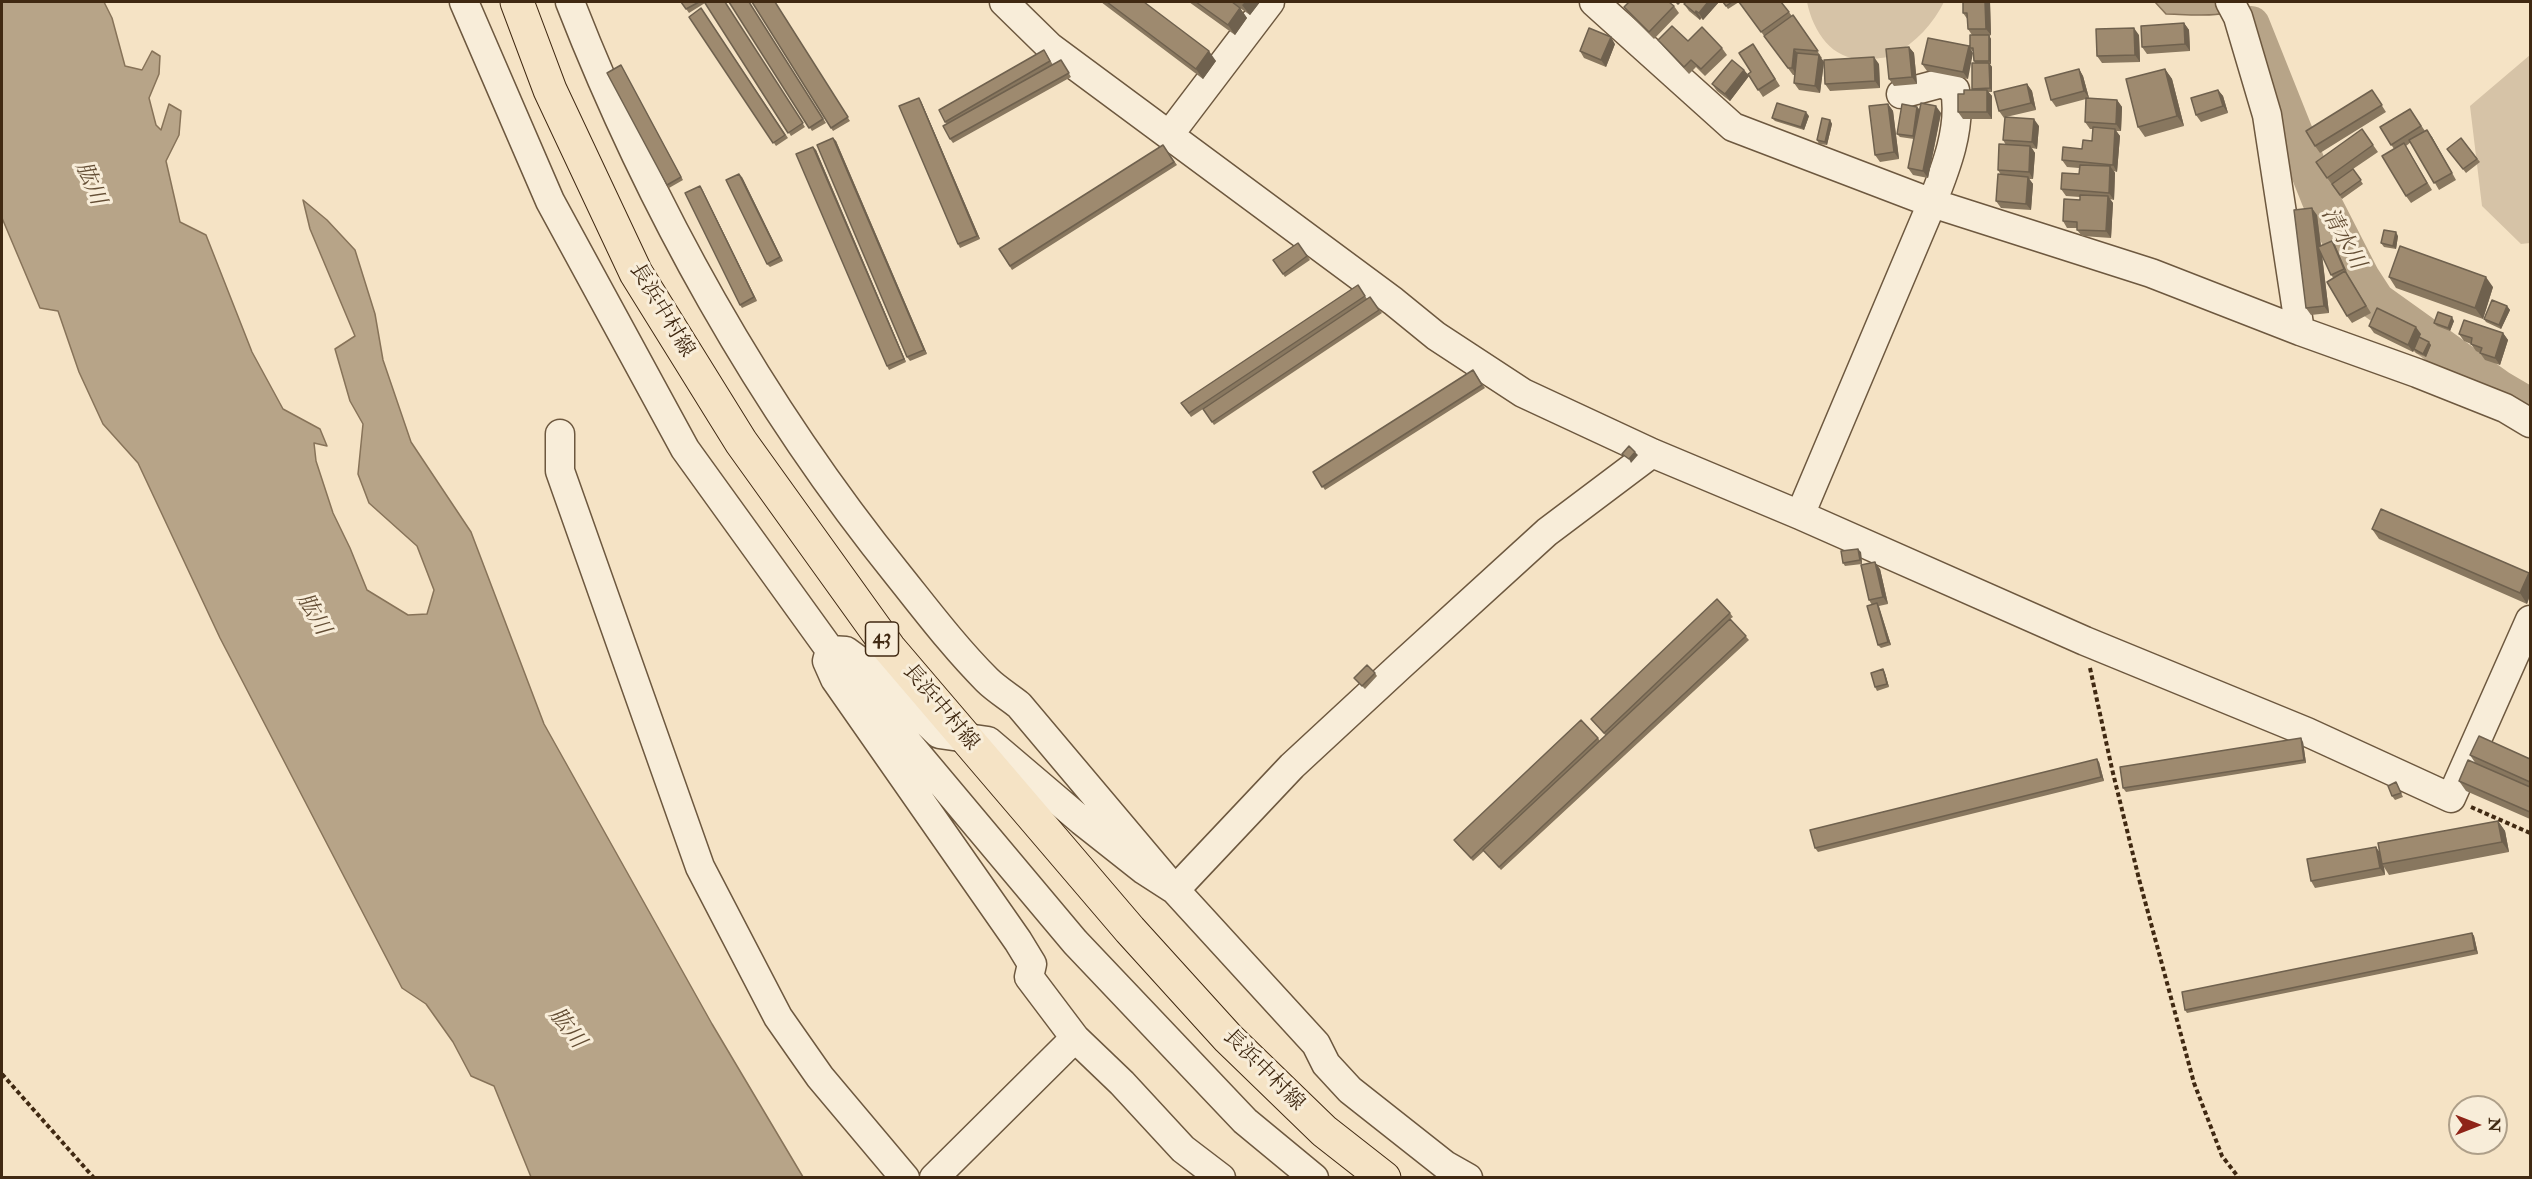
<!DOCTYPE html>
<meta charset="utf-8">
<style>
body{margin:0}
#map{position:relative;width:2532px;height:1179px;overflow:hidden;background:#f5e3c5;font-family:"IM FELL Double Pica",serif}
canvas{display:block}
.frame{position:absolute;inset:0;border:3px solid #402912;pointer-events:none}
.north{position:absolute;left:2448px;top:1095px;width:60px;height:60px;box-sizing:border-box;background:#f8edd9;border:2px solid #ae9f89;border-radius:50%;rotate:90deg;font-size:16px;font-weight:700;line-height:24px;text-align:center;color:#402912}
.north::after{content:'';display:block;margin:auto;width:21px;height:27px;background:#8f2418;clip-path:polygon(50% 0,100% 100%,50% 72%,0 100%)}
</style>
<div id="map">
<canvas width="2532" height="1179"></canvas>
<div class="frame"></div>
<div class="north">N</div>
</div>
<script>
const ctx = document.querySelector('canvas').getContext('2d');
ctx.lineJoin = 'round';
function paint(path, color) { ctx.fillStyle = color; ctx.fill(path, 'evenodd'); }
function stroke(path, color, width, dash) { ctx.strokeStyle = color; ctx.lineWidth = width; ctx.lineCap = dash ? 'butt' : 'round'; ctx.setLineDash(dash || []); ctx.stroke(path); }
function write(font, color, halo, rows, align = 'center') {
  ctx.font = font + ' "IM FELL Double Pica","Noto Serif JP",serif'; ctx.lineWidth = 6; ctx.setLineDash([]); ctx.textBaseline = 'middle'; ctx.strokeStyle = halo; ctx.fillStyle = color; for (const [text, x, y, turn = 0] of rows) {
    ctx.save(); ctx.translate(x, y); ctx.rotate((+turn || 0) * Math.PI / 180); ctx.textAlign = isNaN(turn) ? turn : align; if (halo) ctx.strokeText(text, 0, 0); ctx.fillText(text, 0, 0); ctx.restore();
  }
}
const green = new Path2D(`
 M1807,2H1944C1933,24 1916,42 1894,55C1888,58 1879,58 1872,59C1835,64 1814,35 1807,2Z
 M2530,55V243L2521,244L2482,206L2470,106Z`);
const water = new Path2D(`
 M2,2H104L112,18L125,66L142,70L152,51L160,56L159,74L149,98L156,125L161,130L169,104L181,111L179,135L166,161L180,222L206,235L252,352L283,409L320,429L327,446L314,443L316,461L333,513L350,548L367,590L408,615L427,614L434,590L417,546L369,503L358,474L363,424L350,401L335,349L355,336L310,229L303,200L327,220L355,250L375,314L383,360L411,442L471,532L544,724L712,1024L803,1177H531L494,1086L471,1076L453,1042L426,1004L402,988L220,638L138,463L103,424L79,372L58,311L40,308L2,218Z
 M2155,2H2217L2223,13C2215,17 2178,14 2166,14Z`);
const river = new Path2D(`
 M2251,25L2320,198L2361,278L2376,301L2499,389L2530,407`);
const path = new Path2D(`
 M2090,668L2112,769L2139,879L2194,1083L2222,1156L2239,1178
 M2471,807L2530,833
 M2,1074L94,1178`);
const minor = new Path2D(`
 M464,2L550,201L685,449L830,650L1075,942L1245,1121L1314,1178
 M570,2C650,207 760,404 899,576C927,611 955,648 987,680C996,689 1009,697 1019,705L1175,890L1316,1044L1326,1064L1350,1090L1445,1165L1468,1178
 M1004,2L1050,47L1393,301L1436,336L1523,393L1652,453L1800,515L2085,641L2307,732L2451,798L2530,620
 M1594,2L1733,127L1932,203L2151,273L2300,331L2417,373L2505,408L2530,423
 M2230,2L2238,17L2267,115L2300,331
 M1169,135L1270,2
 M560,434V471L700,867L778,1017L820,1077L905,1178
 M1800,515L1932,203C1946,168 1962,127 1955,90L1942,83L1901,94
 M934,1178L1075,1038
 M1221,1178L1183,1149L1122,1083L1075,1038L1029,977L1032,964L1018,941L835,679L827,661L830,650L846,651L872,670L939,734L988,741L1082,821L1144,870L1175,890L1292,766L1400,666L1547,532L1652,453`);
const major = new Path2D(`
 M517,2L550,90L636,273L741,442L889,648L1130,930L1228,1038L1324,1131L1384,1178`);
const wall = new Path2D(`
 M681,2H705V3L725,2L805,127L791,136L705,3L689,13Z
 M729,2H749L826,123L812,131Z
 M752,2H775L850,121L833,131Z
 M1101,2H1144L1216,61L1203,79Z
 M1189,2H1260L1250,15L1240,8L1247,18L1235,35Z
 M1686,2H1719L1703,20L1701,18L1700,20L1689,11L1684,4Z
 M1723,2H1781L1792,16L1793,15L1822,58H1821L1824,62L1820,93L1799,90L1794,83L1795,75H1793L1739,2L1728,9Z
 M1990,2L1991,35L1989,36L1991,39V64H1990L1992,67V92H1988L1992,96V119H1963L1958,112L1964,94L1973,90L1972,89L1975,63L1974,61L1973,51H1972L1970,48L1972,35L1968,29V20L1963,13Z
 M1674,6L1679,13L1654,39L1629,14L1624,7Z
 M701,8L788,138L776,146L689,17Z
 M2184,23L2189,30L2190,51L2147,54L2142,47Z
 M2139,35L2140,62L2102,63L2097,56Z
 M1658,40L1688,41L1722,48L1727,55L1705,76L1696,67L1689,74L1663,46Z
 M1615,44L1606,67L1584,58L1580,51Z
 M1969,46L1968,79L1927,71L1922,64Z
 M1909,47L1914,53L1917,84L1894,86L1889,79Z
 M1758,51L1780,86L1763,97L1748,74L1751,72Z
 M1046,53L1053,65L1061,60L1071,77L953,143L950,139L947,124L945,122Z
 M1879,64L1880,88L1830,91L1825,84Z
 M621,65L683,180L669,188L667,185Z
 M2079,69L2083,76L2089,98L2117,100L2122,107L2121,131H2116L2120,136L2117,172L2114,171L2115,173L2114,200L2110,199L2113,203L2111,238L2082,236L2077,230V228H2067L2063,221L2080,200V197L2066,196L2061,189L2079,174V168L2067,167L2062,160L2082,149L2092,141L2093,129H2090L2085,122L2086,99L2056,107L2051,100Z
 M2165,69L2172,79L2184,126L2145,137L2138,127Z
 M1744,70L1749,76L1730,101L1717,91L1712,84Z
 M2027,84L2032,91L2036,110L2006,117L2039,126L2037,149L2032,148L2035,153L2033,179H2029L2033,184L2031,210L2001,208L1996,201L2001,175L1998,170L2006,145L2003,140L2005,117L2004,118L1999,111Z
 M2218,90L2223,96L2228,113L2201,122L2196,115Z
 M2372,90L2386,112L2320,153L2315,146Z
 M921,101L980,239L960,248L958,244Z
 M1888,104L1893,111L1899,159L1880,162L1875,155Z
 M1917,107L1919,109L1941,113L1928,178L1913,175L1908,168L1914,139L1900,137L1897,134Z
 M2410,109L2425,131L2432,137L2456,180L2439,190L2411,142L2406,146L2432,190L2411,203L2406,196L2394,149L2380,127Z
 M1809,116L1804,130L1775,121L1772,118Z
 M1830,120L1832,124L1827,145L1819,144L1817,140Z
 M2362,129L2378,152L2353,169L2363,184L2342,199L2316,162Z
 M833,138L836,141L927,354L910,361L907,357Z
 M2461,138L2480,162L2466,173L2447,149Z
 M1163,145L1177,165L1012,270L999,249Z
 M813,147L816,150L906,362L889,370L887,366Z
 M742,177L783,261L770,267L767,264Z
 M702,189L757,301L742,308L740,305Z
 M2317,215L2321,246L2332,241L2335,245L2346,272L2371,313L2352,323L2347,316L2333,278L2322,254L2329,313L2311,315L2306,308Z
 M2398,236L2396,249L2384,247L2381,243Z
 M1298,243L1310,260L1285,277L1273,260Z
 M2389,277L2493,287L2483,319L2396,288Z
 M1358,285L1367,299L1370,297L1382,313L1214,425L1203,409L1191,417L1181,403Z
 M2507,306L2510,310L2501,329L2486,322L2484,319Z
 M2454,321L2450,331L2437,326L2434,323Z
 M2369,326L2421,334L2419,337L2431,345L2426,357L2416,353L2414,350L2413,352L2374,333Z
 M2503,333L2508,340L2500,365L2485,360L2480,353L2476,351L2471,344L2464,341L2459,334Z
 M1473,370L1485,388L1325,490L1313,472Z
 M2372,529L2529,573L2530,576V595L2527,604L2379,539Z
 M1861,552L1862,564L1845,566L1843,563Z
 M1880,569L1888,604L1879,606L1891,645L1881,648L1878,645L1872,605L1869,600Z
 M1730,613L1733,617L1730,619L1749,640L1501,870L1484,851L1473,861L1456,843L1454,840L1598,738L1600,741L1606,736L1591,719Z
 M1883,669L1885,673L1889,687L1877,691L1875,687Z
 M1375,673L1377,676L1365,689L1354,678Z
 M2303,742L2306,763L2126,792L2123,788Z
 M2470,755L2530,759V819L2466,791L2459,781L2476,764Z
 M2099,762L2104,781L1818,852L1815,848Z
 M2396,782L2403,797L2395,800L2392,796Z
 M2498,821L2505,831L2509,852L2389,875L2384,867L2385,875L2315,888L2311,881L2379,851Z
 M2472,933L2474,936L2478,954L2187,1013L2185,1010Z`);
const shadedWall = new Path2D(`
 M1245,2H1260L1250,15L1242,5Z
 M1675,2H1681L1678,5Z
 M1708,2H1719L1703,20L1699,13Z
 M1985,2H1990L1991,35L1986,29Z
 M1240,8L1247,18L1235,35L1228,25Z
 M1696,11L1701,18L1700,20L1695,13Z
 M2184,23L2189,30L2190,51L2185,44Z
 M2134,28L2139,35L2140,62L2135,55Z
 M1989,35L1991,39V64L1989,61Z
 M1611,37L1615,44L1606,67L1601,60Z
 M1969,46L1973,53L1968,79L1963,72Z
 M1909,47L1914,53L1917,84L1912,77Z
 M1794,49L1799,55L1797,75L1792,68Z
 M1209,51L1216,61L1203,79L1196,69Z
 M1819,55L1824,62L1820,93L1815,86Z
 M1874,57L1879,64L1880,88L1875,81Z
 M1989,63L1992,67V92L1990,88Z
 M2079,69L2083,76L2089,98L2084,91Z
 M2165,69L2172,79L2184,126L2177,116Z
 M1744,70L1749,76L1730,101L1725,94Z
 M2027,84L2032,91L2036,110L2031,103Z
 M1987,90L1992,96V119L1987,112Z
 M2218,90L2223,96L2228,113L2223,106Z
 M919,98L921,101L980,239L977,236Z
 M2117,100L2122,107L2121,131L2116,124Z
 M1888,104L1893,111L1899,159L1894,152Z
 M1936,106L1941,113L1928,178L1923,171Z
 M1917,107L1920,110L1916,139L1913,136Z
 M1806,112L1809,116L1804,130L1801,127Z
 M2034,119L2039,126L2037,149L2032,142Z
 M1830,120L1832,124L1827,145L1825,142Z
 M2115,129L2120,136L2117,172L2113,165Z
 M2427,130L2432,137L2456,180L2452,173Z
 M833,138L836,141L927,354L924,350Z
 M2030,146L2035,153L2033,179L2029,172Z
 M813,147L816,150L906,362L904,359Z
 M2110,166L2115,173L2114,200L2109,193Z
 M739,174L742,177L783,261L780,257Z
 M2028,177L2033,184L2031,210L2026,204Z
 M700,186L702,189L757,301L754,297Z
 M2108,196L2113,203L2111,238L2106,231Z
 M2312,208L2317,215L2329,313L2324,306Z
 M2396,232L2398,236L2396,249L2393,246Z
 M2332,241L2335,245L2347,272L2344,269Z
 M2486,277L2493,287L2483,319L2475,308Z
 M2507,306L2510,310L2501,329L2499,325Z
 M2452,317L2454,321L2450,331L2448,328Z
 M2416,327L2421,334L2413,352L2408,345Z
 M2503,333L2508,340L2500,365L2495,358Z
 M2429,342L2431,345L2426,357L2423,354Z
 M1635,452L1638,455L1631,463L1629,459Z
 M1858,549L1861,552L1862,564L1860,560Z
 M1875,562L1880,569L1888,604L1883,597Z
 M2529,573L2530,576V595L2527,604L2520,593Z
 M1877,603L1879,607L1891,645L1888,642Z
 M1883,669L1885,673L1889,687L1887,684Z
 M2301,738L2303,742L2306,763L2304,760Z
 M2097,759L2099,762L2104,781L2101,777Z
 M2498,821L2505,831L2509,852L2502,842Z
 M2376,847L2381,854L2382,864L2384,867L2385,875L2380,868Z
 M2472,933L2474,936L2478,954L2475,950Z`);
const building = new Path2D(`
 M681,2H699L686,9Z
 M707,2H725L803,123L788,133L705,3Z
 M729,2H749L823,119L809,128Z
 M752,2H775L848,117L831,128Z
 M1107,2H1144L1209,51L1196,69Z
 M1196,2H1232L1240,8L1228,25Z
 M1629,2H1669L1674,6L1649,32L1624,7Z
 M1686,2H1708L1699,13L1696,11L1695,13L1684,4Z
 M1723,2H1732L1726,6Z
 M1739,2H1781L1789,12L1761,32Z
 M1963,2H1985L1986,29H1968L1967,13H1963Z
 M701,8L785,135L773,143L689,17Z
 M1793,15L1818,51L1794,49L1792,68H1788L1764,36Z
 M2184,23L2185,44L2142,47L2141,26Z
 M1672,26L1688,41L1702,27L1722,48L1701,69L1691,60L1684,67L1658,40Z
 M1589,28L1611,37L1601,60L1580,51Z
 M2134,28L2135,55L2097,56L2096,29Z
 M1970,35H1989V61H1974L1973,48H1970Z
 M1928,38L1969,46L1963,72L1922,64Z
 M1753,44L1775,79L1758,90L1748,74L1751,72L1739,53Z
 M1909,47L1912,77L1889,79L1886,49Z
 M1044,50L1050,61L945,122L939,110Z
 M1797,53L1819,55L1815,86L1794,83Z
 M1874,57L1875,81L1825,84L1824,60Z
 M1061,60L1069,73L950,139L943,126Z
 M1732,60L1744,70L1725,94L1712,84Z
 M1972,63H1989L1990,88L1972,89Z
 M621,65L681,177L667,185L607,73Z
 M2079,69L2084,91L2051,100L2045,78Z
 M2165,69L2177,116L2138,127L2126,79Z
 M2027,84L2031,103L1999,111L1994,92Z
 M1964,90H1987V112H1958V94H1964Z
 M2218,90L2223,106L2196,115L2191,98Z
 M2372,90L2382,105L2315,146L2306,131Z
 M919,98L977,236L958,244L899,106Z
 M2086,98L2117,100L2116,124L2085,122Z
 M1777,103L1806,112L1801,127L1772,118Z
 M1921,103L1936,106L1923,171L1908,168Z
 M1888,104L1894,152L1875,155L1869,106Z
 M1902,104L1917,107L1913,136L1897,134Z
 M2410,109L2421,126L2391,145L2380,127Z
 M2005,117L2034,119L2032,142L2003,140Z
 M1822,118L1830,120L1825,142L1817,140Z
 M2093,127L2115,129L2113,165L2062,160L2063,147L2082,149L2083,140L2092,141Z
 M2362,129L2373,145L2327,178L2316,162Z
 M2427,130L2452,173L2434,183L2409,140Z
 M833,138L924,350L907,357L817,145Z
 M2461,138L2477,159L2463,169L2447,149Z
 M2404,143L2427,183L2406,196L2382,156Z
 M1999,144L2030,146L2029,172L1998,170Z
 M1163,145L1174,162L1010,266L999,249Z
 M813,147L904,359L887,366L796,154Z
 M2080,165L2110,166L2109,193L2061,189L2062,173L2079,174Z
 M2353,169L2361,180L2340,195L2332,184Z
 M739,174L780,257L767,264L726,180Z
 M1998,174L2028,177L2026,204L1996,201Z
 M700,186L754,297L740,305L685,193Z
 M2080,195L2108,196L2106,231L2077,230V222L2063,221L2064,199L2080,200Z
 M2312,208L2324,306L2306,308L2294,210Z
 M2384,230L2396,232L2393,246L2381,243Z
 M2332,241L2344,269L2331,275L2318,247Z
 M1298,243L1307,256L1283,274L1273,260Z
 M2400,246L2486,277L2475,308L2389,277Z
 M2345,271L2366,306L2347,316L2327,282Z
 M1358,285L1365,296L1189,413L1181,403Z
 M1370,297L1379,310L1212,422L1203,409Z
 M2492,300L2507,306L2499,325L2484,319Z
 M2377,308L2416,327L2408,345L2369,326Z
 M2438,312L2452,317L2448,328L2434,323Z
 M2464,320L2503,333L2495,358L2480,353L2482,348L2471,344L2472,338L2459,334Z
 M2419,337L2429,342L2423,354L2414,349Z
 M1473,370L1482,385L1322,487L1313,472Z
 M1629,446L1635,452L1629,459L1622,454Z
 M2381,509L2529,573L2520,593L2372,529Z
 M1858,549L1860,560L1843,563L1841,551Z
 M1875,562L1883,597L1869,600L1861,565Z
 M1717,599L1730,613L1604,733L1591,719Z
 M1877,603L1888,642L1878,645L1867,606Z
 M1730,619L1746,636L1499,867L1483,850Z
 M1367,665L1375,673L1362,686L1354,678Z
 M1883,669L1887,684L1875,687L1871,673Z
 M1581,720L1598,738L1471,858L1454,840Z
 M2479,736L2530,759V782L2470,755Z
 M2301,738L2304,760L2123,788L2120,767Z
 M2097,759L2101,777L1815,848L1810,830Z
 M2468,760L2530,787V812L2459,781Z
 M2396,782L2401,793L2392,796L2388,786Z
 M2498,821L2502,842L2382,864L2378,843Z
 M2376,847L2380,868L2311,881L2307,859Z
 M2472,933L2475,950L2185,1010L2182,992Z`);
const shields = [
 [882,639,33]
];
const shieldNames = [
 ["43",882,639]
];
const streetNames = [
 ["長浜中村線",661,311,59],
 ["長浜中村線",940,708,50],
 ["長浜中村線",1263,1071,45]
];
const waterNames = [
 ["肱川",89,184,67],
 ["清水川",2342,239,61],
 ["肱川",312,615,60],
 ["肱川",566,1029,52]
];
paint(green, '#d6c3a7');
paint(water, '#b7a488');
stroke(water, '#877359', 1.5);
stroke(river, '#b7a488', 38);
stroke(minor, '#6d583f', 31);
stroke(major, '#402912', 35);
stroke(path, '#402912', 4, [4.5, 3]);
stroke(minor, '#f8edd9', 28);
stroke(major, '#f5e3c5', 33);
paint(wall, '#88775f');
paint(shadedWall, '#6f614e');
paint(building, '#9e8a6f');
stroke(building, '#6f614e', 1.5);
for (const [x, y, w] of shields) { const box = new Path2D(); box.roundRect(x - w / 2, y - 17, w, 34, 4.5); ctx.fillStyle = '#f8edd9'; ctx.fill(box); stroke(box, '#402912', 1.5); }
write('bold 20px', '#402912', null, shieldNames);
write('21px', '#402912', '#f8edd9', streetNames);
write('italic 22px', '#644e35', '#f8edd9', waterNames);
</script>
